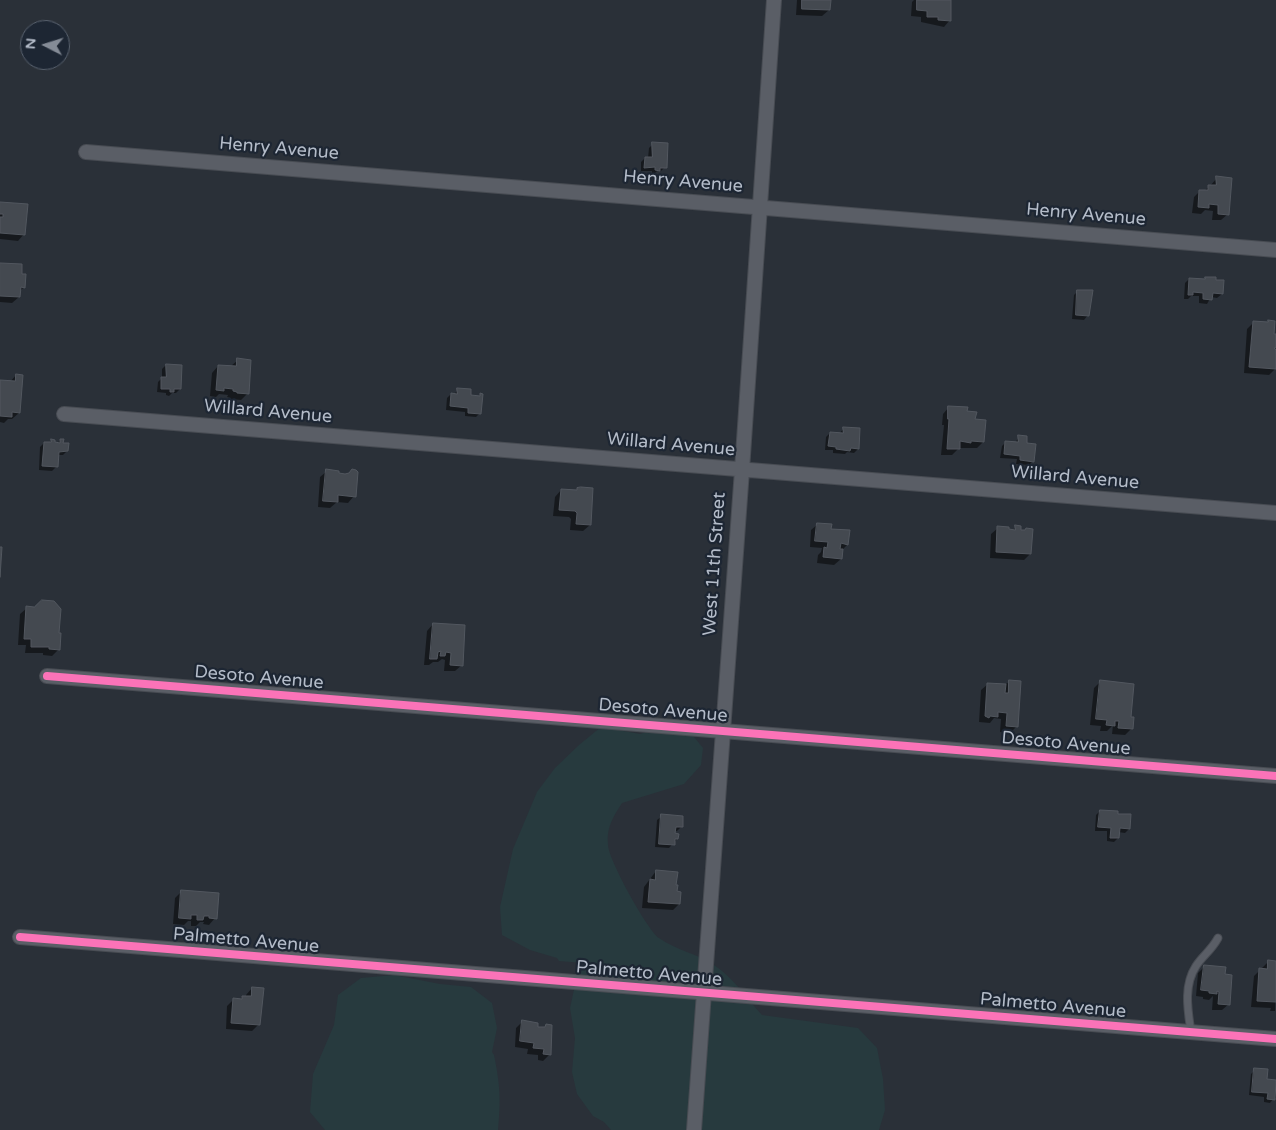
<!DOCTYPE html>
<style>
body{margin:0}
#map{position:relative;width:1276px;height:1130px;overflow:hidden;background:#2a3038;font-family:"Varela Round",sans-serif}
canvas{display:block}
.north{position:absolute;left:20px;top:20px;width:50px;height:50px;box-sizing:border-box;background:#1d2633;border:1px solid #59626f;border-radius:50%;rotate:275deg;font-size:14px;font-weight:700;line-height:20px;text-align:center;color:#b4bcc9}
.north::after{content:'';display:block;margin:auto;width:18px;height:22px;background:#848b96;clip-path:polygon(50% 0,100% 100%,50% 72%,0 100%)}
</style>
<div id="map">
<canvas width="1276" height="1130"></canvas>
<div class="north">N</div>
</div>
<script>
const ctx = document.querySelector('canvas').getContext('2d');
ctx.lineJoin = 'round';
function paint(path, color) { ctx.fillStyle = color; ctx.fill(path, 'evenodd'); }
function stroke(path, color, width, dash) { ctx.strokeStyle = color; ctx.lineWidth = width; ctx.lineCap = dash ? 'butt' : 'round'; ctx.setLineDash(dash || []); ctx.stroke(path); }
function write(font, color, halo, rows, align = 'center') {
  ctx.font = font + ' "Varela Round",sans-serif'; ctx.lineWidth = 4.5; ctx.setLineDash([]); ctx.textBaseline = 'middle'; ctx.strokeStyle = halo; ctx.fillStyle = color; for (const [text, x, y, turn = 0] of rows) {
    ctx.save(); ctx.translate(x, y); ctx.rotate((+turn || 0) * Math.PI / 180); ctx.textAlign = isNaN(turn) ? turn : align; if (halo) ctx.strokeText(text, 0, 0); ctx.fillText(text, 0, 0); ctx.restore();
  }
}
const green = new Path2D(`
 M601,727L640,734L653,730L690,732L703,748L701,765L684,784L622,803C613,817 606,828 608,845C608,859 648,931 659,938C676,950 698,954 714,965C734,978 746,998 762,1015L858,1028L877,1048L883,1079L885,1110L879,1130H611L604,1122L593,1116L577,1094L572,1072L575,1038L570,1008L575,985H580L581,970L584,963L559,961L557,958L530,950L502,935L500,907L513,849L537,792L555,768L579,745Z
 M394,975L440,984L471,987L492,1003L497,1028L492,1052L494,1055C500,1084 501,1100 498,1130H325L310,1112L313,1074L334,1025L338,995L361,978Z`);
const shadow = new Path2D(`
 M797,0H830L829,10L822,16L796,15Z
 M914,0H950V20L944,27L921,22V17L911,16L912,2Z
 M653,144L665,167L661,171H657L654,174H652V171H641V162L645,158H648L649,148Z
 M1217,178L1228,214L1221,220H1212L1213,211L1205,210L1201,214L1192,213L1194,197L1200,191H1204L1210,186Z
 M0,203L24,234L18,241L0,239Z
 M0,264L20,275L24,287L19,292V297L12,303L0,302Z
 M1206,278L1222,294L1217,298L1211,297L1207,304L1199,303V296H1191L1188,299H1184L1185,283L1189,279L1204,280Z
 M1078,291L1088,315L1084,320L1072,319L1074,295Z
 M1254,322L1272,335L1276,336V349L1274,350L1276,352L1275,369L1269,375L1244,373L1247,329Z
 M238,360L250,361L247,394L241,400L231,399V398L227,397L228,395L219,394L216,397L210,396L212,373L218,366H231Z
 M166,365L180,389L176,393H172L169,396L166,395V393L157,392L158,382L162,378V369Z
 M16,375L19,413L12,419H8L4,423L0,422V381L10,382Z
 M458,389L469,396L478,397L480,395V413L476,417L465,416V412L446,410L447,398L451,394L454,395Z
 M949,407L966,412L983,442L977,448H959L952,455H941L944,425H942L943,414Z
 M844,428L858,449L854,453L847,452L845,454L833,453V450H825L826,437L830,433L839,434Z
 M1019,437L1026,444L1033,461L1029,465L1016,464L1017,459L1000,458L1002,446L1006,442L1015,443Z
 M60,440L67,451L63,455H57L56,467L52,471L39,470L40,447L44,443H49L51,441L54,444H57Z
 M327,471L338,475L354,496L348,503L337,502L330,508L318,507L320,477Z
 M578,489L590,525L583,531L570,530L571,519L569,517L553,516L555,497L561,490L575,491Z
 M818,524L830,530L848,531L847,545L842,550L841,559L834,565L817,563L818,555L821,552L822,548L810,547L811,530Z
 M1016,527L1030,554L1024,560L990,558L991,534L998,528L1012,531Z
 M27,608L58,634L59,649L52,656L43,655V653H25L26,645H18L20,614Z
 M433,624L462,665L455,671H444L445,660L442,659L438,662H433L429,665H424L427,631Z
 M1009,682L1016,727L1010,733L1000,732L1001,719L994,718L990,723L979,722L981,690L988,684L1005,685Z
 M1100,682L1130,718L1132,728L1125,735L1112,734L1113,725L1107,731H1100L1101,726L1090,725L1094,688Z
 M1100,811L1116,815L1129,829L1125,833L1118,832V838L1114,842L1107,841V831H1095L1096,815Z
 M662,816L681,827L677,831H674V834L677,839L669,848L655,847L657,820Z
 M656,871L674,886L679,904L673,910L642,908L644,887Z
 M182,891L215,918L209,925L203,924L204,922H200L196,926H191V921H188L184,925L173,924L175,898Z
 M1268,962H1276L1275,1011H1270L1271,1008L1251,1007L1254,976Z
 M1204,967L1224,975L1229,1004L1222,1010H1212L1213,996L1209,1000L1203,999V997L1196,996L1198,973Z
 M252,988L259,1024L252,1031L226,1029L227,1006L234,999L239,1000L242,997H246V995Z
 M523,1021L537,1028H543L546,1026L550,1054L543,1061L538,1060V1055L527,1054L528,1049L515,1047L516,1028Z
 M1255,1070L1266,1080L1276,1081V1098H1274L1270,1103L1264,1102V1097L1249,1095L1251,1074Z`);
const building = new Path2D(`
 M802,0H831L830,10L802,9Z
 M917,0H951V21L938,20V17H927V11L917,10Z
 M652,142L668,143L667,168H660V171L655,170V167L644,168L645,157H652Z
 M1216,176L1232,178L1229,215L1218,214V205L1209,204V208L1198,207L1199,190H1208V185H1216Z
 M0,202L28,204L25,235L0,233V217H3V214H0Z
 M0,263L22,264V274H26L25,288L21,287L20,297L0,296Z
 M1205,277H1216V280H1224L1223,294L1213,293L1212,300L1203,299V293L1193,292V295H1188L1189,278L1205,279Z
 M1077,290H1093L1089,316L1076,315Z
 M1268,320L1275,321L1274,334H1276V348H1274L1276,350V369L1249,367L1253,321L1268,322Z
 M237,358L251,360L249,394L237,393V392L233,391V389L224,388V391L216,390L218,365L236,366Z
 M166,364L182,365L181,389H174V392H170V389H161V377H166Z
 M16,374L23,375L20,413L12,412V417L0,416V380L15,381Z
 M457,388L471,389V395L480,396V393L483,394L481,414L468,413V408L450,406L451,393L457,394Z
 M948,406L968,407L967,411L977,412L975,419L986,420L984,442L971,441V443L960,441V449H947L949,419H948Z
 M843,427L860,428L859,449L851,448L850,451L836,449V447L828,446L830,432L843,433Z
 M1018,435L1027,436V443L1036,444L1034,462L1020,460V456L1004,454L1005,441L1018,442Z
 M51,439L55,440V442L60,443V439H64L63,443H69L68,451L59,452L58,467L42,466L44,442H51Z
 M326,469L339,471V473L345,474L349,473L352,469L356,470L358,472L356,497L338,495V502L323,501Z
 M581,487L593,488L591,525L576,524L577,513L575,511L559,510L561,489L577,490V488Z
 M817,523L832,524L831,529L850,530L848,545L841,543L840,549H843L842,559L823,557L824,547L827,548L828,542L815,541Z
 M1015,525L1021,526V530H1025L1026,528L1033,529L1031,554L996,552L997,526L1009,527V529L1015,530Z
 M0,547H2L0,577Z
 M42,600L54,601L61,609L59,633H61L60,650L49,649V647H31V639H24L26,606L34,607Z
 M433,623L465,625L463,666L450,665L451,653L446,652L445,656H440L441,651L438,652L437,659H430Z
 M1009,680L1021,681L1018,727L1006,726L1007,713L998,712V717L990,716L989,718L985,716L987,683L1006,684L1005,693H1008Z
 M1100,680L1134,684L1131,717H1134L1133,729L1118,728L1119,721H1115V726L1106,725L1107,720L1096,719Z
 M1100,810L1118,811V814H1131L1130,829L1120,828L1119,838H1110L1111,828L1098,827Z
 M661,814L683,816V827H676L675,833L679,834L678,839H675V845L659,844Z
 M656,870L678,872L676,885H678L677,891L681,892L680,904L648,902L650,879L655,880Z
 M181,890L219,893L217,919L209,918V916H204L203,920H197V915H191V919L179,918Z
 M1268,960L1276,961V1002L1257,1001L1259,968L1267,969Z
 M1204,965L1226,967L1225,974L1232,975L1230,1005L1218,1004L1219,992L1217,991V994L1209,993V991L1201,990Z
 M252,987L264,988L260,1025L231,1023L233,998L242,999V996H251Z
 M522,1020L538,1023V1027H545L546,1024L552,1025L551,1055L543,1054L544,1049L533,1048L534,1043L520,1041Z
 M1254,1068L1268,1069L1267,1079L1276,1080L1275,1100L1267,1099L1268,1093L1252,1092Z`);
const service = new Path2D(`
 M1191,1032C1188,1011 1183,986 1196,966C1203,955 1211,951 1218,938`);
const minor = new Path2D(`
 M86,152L1276,250
 M64,414L1276,513
 M47,676L1276,776
 M20,937L1276,1039
 M694,1130L742,470L774,0`);
const cycleway = new Path2D(`
 M47,676L1276,776
 M20,937L1276,1039`);
const streetNames = [
 ["Henry Avenue",279,149,5],
 ["Henry Avenue",683,182,5],
 ["Henry Avenue",1086,215,5],
 ["Willard Avenue",268,412,5],
 ["Willard Avenue",671,445,5],
 ["Willard Avenue",1075,478,5],
 ["West 11th Street",715,564,-86],
 ["Desoto Avenue",259,678,5],
 ["Desoto Avenue",663,711,5],
 ["Desoto Avenue",1066,744,5],
 ["Palmetto Avenue",246,941,5],
 ["Palmetto Avenue",649,974,5],
 ["Palmetto Avenue",1053,1006,5]
];
paint(green, '#273a3e');
paint(shadow, '#0007');
paint(building, '#444950');
stroke(building, '#52575f', 1);
stroke(service, '#484c53', 9);
stroke(minor, '#484c53', 16);
stroke(service, '#5a5e66', 7);
stroke(minor, '#5a5e66', 14);
stroke(cycleway, '#fb73b8', 8);
write('18px', '#b4bcc9', '#1d2633', streetNames);
</script>
